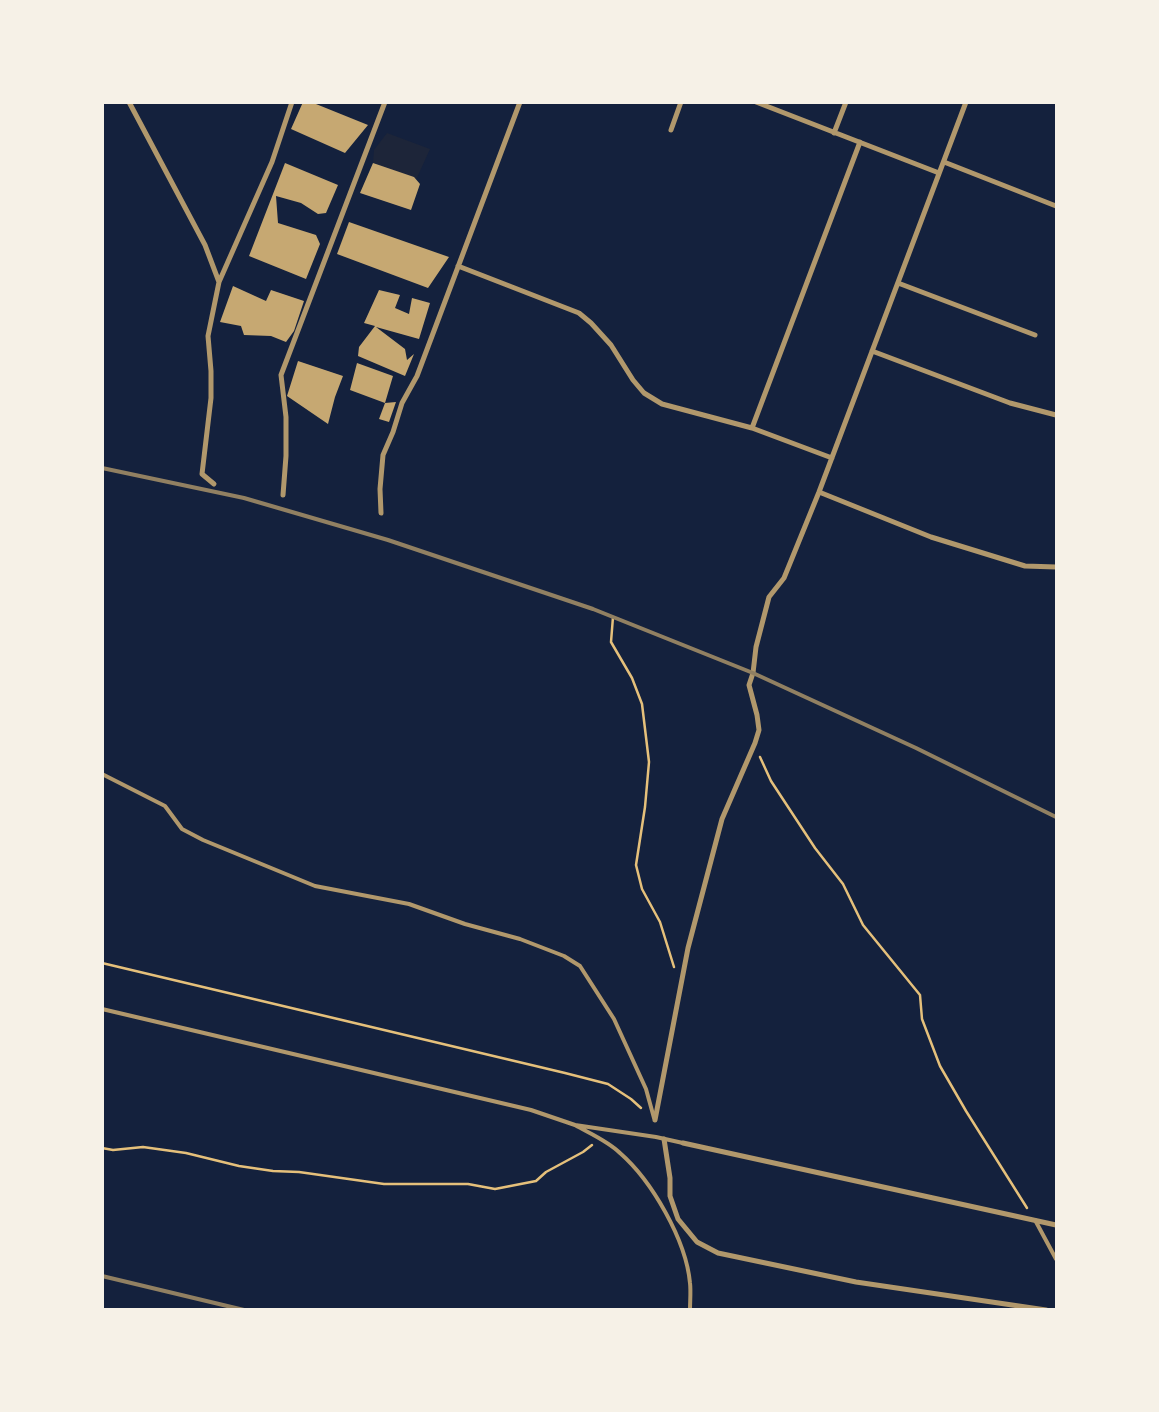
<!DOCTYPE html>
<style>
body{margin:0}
#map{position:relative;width:1159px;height:1412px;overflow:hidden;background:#14213d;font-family:"Fira Sans",sans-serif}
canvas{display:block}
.frame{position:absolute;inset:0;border:104px solid #f6f1e7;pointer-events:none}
</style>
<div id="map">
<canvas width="1159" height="1412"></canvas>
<div class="frame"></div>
</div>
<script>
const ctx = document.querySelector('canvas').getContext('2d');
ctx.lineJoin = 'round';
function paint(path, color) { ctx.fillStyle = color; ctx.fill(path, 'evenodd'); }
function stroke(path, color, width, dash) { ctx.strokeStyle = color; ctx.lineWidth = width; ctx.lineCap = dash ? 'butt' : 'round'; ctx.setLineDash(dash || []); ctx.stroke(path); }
const green = new Path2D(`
 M387,133L430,149L416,180L373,163L374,150Z`);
const building = new Path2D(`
 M303,102H311L368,125L345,153L291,129Z
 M285,163L338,185L326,213L318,214L301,203L276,196L278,223L316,235L320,244L306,279L249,256Z
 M373,163L414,177L420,184L411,210L360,193Z
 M349,222L449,257L428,288L337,254Z
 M233,286L266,301L271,290L304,301L294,331L286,342L271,336L244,335L241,326L220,322Z
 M379,290L400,295L395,308L409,314L412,298L430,303L419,339L376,327L405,349L407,360L414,354L405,376L358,356L359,347L375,326L364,323Z
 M298,361L343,376L335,397L328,424L287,396Z
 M357,363L393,376L385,403L396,402L389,422L379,419L385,403L350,390Z`);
const path = new Path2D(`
 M613,617L611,642L632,678L642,704L649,762L645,807L636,865L642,889L660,922L674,967
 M760,757L771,781L815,848L843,884L863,925L920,995L922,1019L940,1066L966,1111L1027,1208
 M102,963L565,1073L608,1084L631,1099L641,1108
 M102,1148L113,1150L143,1147L186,1153L239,1166L273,1171L299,1172L384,1184H468L495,1189L536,1181L546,1172L583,1152L592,1145`);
const service = new Path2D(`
 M102,774L165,806L182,829L203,840L315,886L409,904L465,924L520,939L564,956L580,966L614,1019L646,1089L654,1118
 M102,1009L531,1110L575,1125
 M683,1143L656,1137L575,1125C589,1133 608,1141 620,1153C652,1181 686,1240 690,1283C691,1291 690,1301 690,1310
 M1035,1220L1056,1259`);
const minor = new Path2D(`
 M129,102L205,245L219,282
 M756,102L939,173
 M671,130L681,102
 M834,133L846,102
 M944,162L1056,206
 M458,266L579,313L591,323L611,345L633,380L644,393L662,404L752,428L832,458
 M898,283L1035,335
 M872,351L1010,403L1056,415
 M752,428L860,142
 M214,484L202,474L211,398V371L208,336L219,282L272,162L292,102
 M819,492L931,537L1025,566L1056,567
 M283,495L286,456V417L281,375L385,102
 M381,513L380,489L383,455L393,432L402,403L417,376L520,102
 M655,1120L688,948L722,819L755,743L759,730L757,715L749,685L753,673L756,647L769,597L784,578L819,492L966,102
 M664,1139L670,1178V1196L678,1219L697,1242L718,1253L856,1282L1046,1310
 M683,1143L1056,1225`);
const rail = new Path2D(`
 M102,468L244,498L388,540L593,609L753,673L916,748L1056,817
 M102,1276L244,1310`);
paint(green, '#1d2539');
paint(building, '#c6a872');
stroke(path, '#e5c07b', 2.5);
stroke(service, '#b1986c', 4);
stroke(minor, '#b1986c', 5);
stroke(rail, '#918062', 4);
</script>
